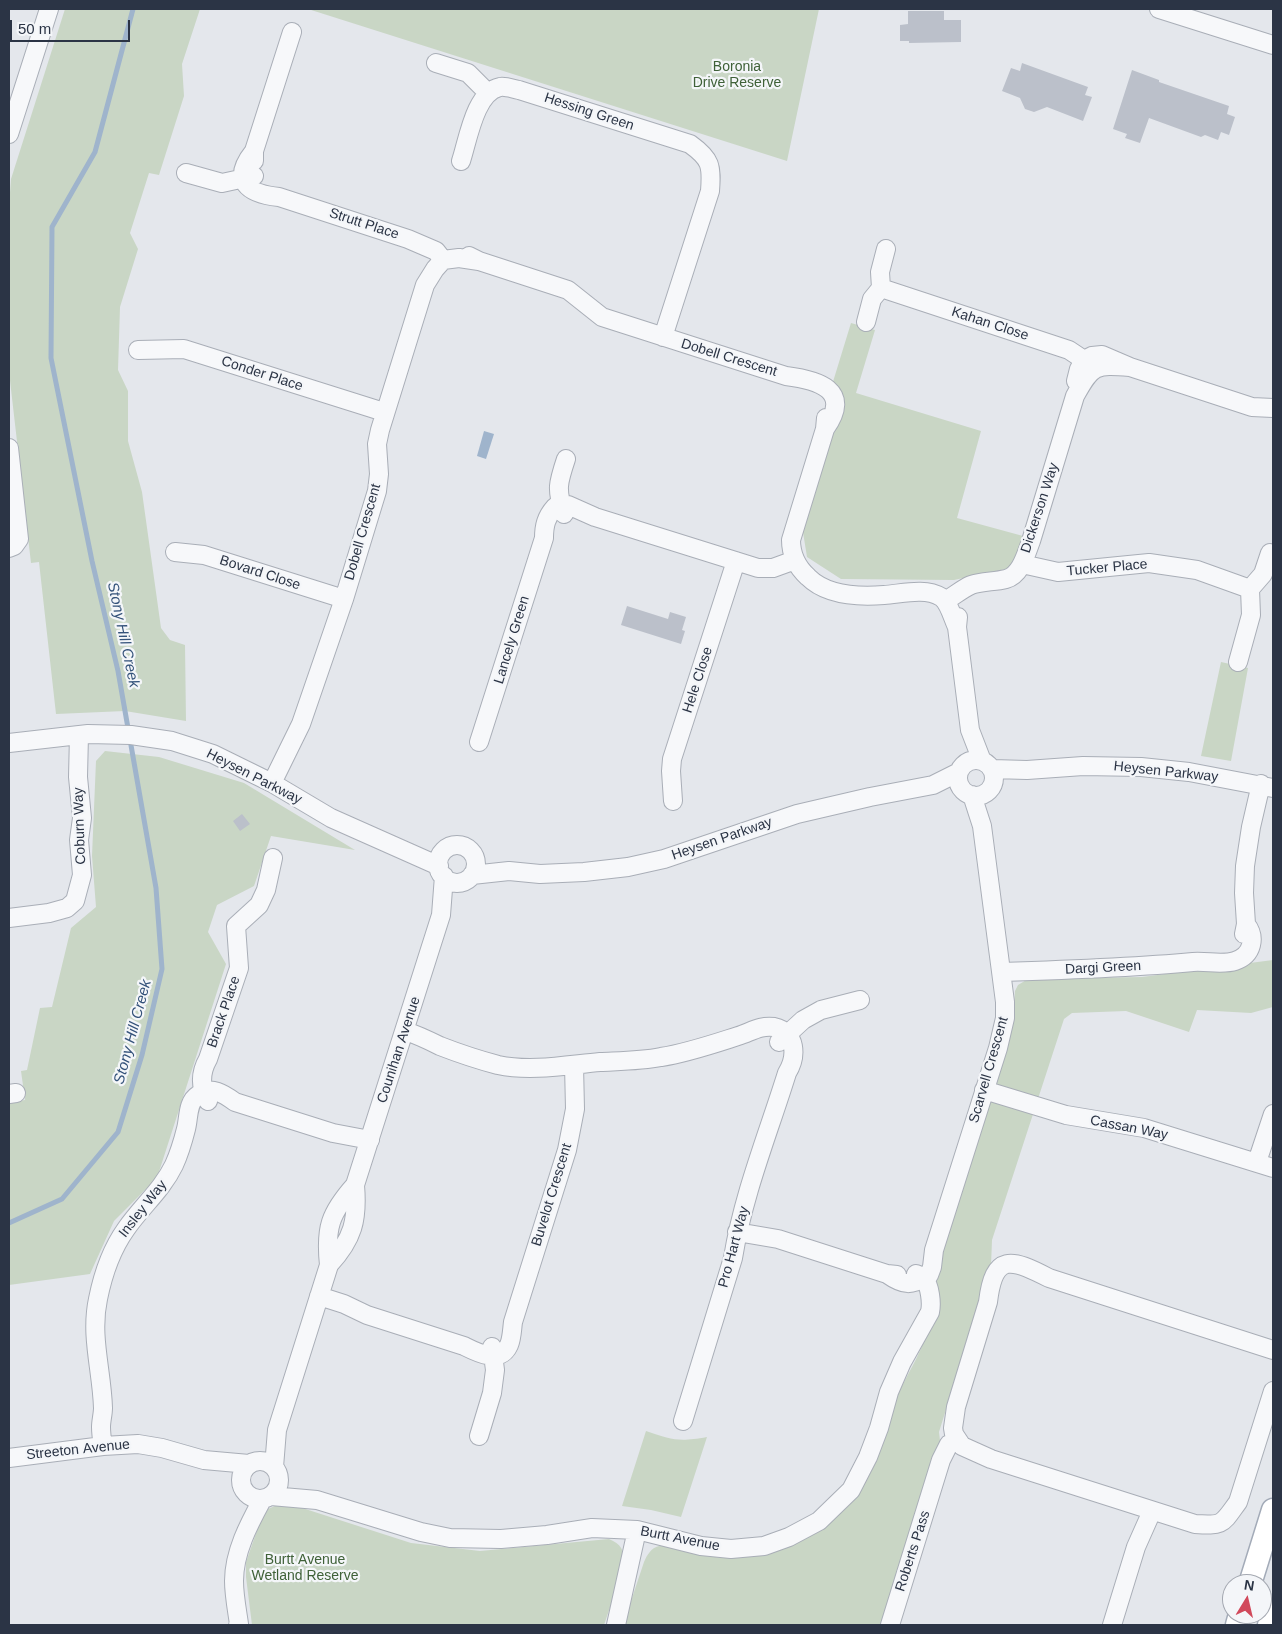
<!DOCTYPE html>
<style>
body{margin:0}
#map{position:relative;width:1282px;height:1634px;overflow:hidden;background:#e4e7ec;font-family:Arial,sans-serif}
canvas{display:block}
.frame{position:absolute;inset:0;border:10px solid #2b3445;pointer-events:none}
.north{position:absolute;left:1222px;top:1574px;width:50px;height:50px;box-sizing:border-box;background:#f4f6f9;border:1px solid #a4a8b1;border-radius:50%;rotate:9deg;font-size:14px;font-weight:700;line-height:20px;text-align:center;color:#2b3445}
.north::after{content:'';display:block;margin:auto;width:18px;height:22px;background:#d1495b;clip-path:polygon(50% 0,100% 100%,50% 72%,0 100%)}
.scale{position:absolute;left:10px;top:20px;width:120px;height:22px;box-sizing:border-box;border:2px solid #2b3445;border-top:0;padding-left:6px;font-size:15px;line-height:18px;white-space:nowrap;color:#2b3445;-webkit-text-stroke:4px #f4f6f9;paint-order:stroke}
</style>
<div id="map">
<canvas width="1282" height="1634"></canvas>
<div class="frame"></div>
<div class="north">N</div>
<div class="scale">50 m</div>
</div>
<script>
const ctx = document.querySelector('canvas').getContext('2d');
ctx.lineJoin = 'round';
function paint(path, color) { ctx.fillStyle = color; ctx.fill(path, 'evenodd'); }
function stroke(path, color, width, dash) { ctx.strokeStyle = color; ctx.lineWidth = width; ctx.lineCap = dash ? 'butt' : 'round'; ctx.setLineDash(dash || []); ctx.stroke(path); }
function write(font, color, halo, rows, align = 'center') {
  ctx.font = font + ' Arial,sans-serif'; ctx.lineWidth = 4.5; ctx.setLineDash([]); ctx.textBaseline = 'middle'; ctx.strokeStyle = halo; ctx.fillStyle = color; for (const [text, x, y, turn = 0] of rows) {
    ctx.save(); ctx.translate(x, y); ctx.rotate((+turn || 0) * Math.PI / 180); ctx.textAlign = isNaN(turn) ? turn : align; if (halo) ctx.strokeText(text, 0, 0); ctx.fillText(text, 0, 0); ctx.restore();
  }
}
const green = new Path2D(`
 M65,9H200L182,64L184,96L159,175L149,173L130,233L138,249L120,307L118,370L128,391V441L142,492L161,628L170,640L185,645L186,721L125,711L56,714L39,562L31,563L9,372V206L11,179Z
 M308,9H819L787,161Z
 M851,323L875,330L856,393L981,431L957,518L1023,536L1015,567L954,580L841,579L807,557L802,526L832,385Z
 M1221,662L1248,668L1231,761L1201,756Z
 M105,751L159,757L244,783L355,850L271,836L254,886L217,905L208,932L226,964L157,1178L114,1221L90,1274L9,1285V1102L25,1100L21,1071L27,1070L40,1008L52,1007L71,928L96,907L92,856L96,761Z
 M1273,960V1007L1251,1013L1197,1010L1189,1032L1126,1011L1072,1013L1064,1019L992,1240L991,1266L939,1432L941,1449L883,1625H623L644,1562C647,1555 651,1548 659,1546C671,1544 694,1554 707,1556C759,1564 815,1544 849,1503C881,1467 881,1435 898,1394C907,1375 919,1356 926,1336C932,1319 928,1298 934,1280C950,1226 966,1172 984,1118C992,1091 1002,1065 1009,1039L1013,1023L1015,991L1018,985L1028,979L1142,977Z
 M646,1431C672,1440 679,1442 707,1437L681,1517L651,1510L622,1506Z
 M277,1505L296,1506L411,1543L480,1551L609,1539C621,1544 624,1550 625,1563L604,1625H252L246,1577V1562L261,1519L268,1509Z`);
const water = new Path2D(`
 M484,431L494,434L486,459L477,456Z`);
const stream = new Path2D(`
 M9,1223L62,1199L118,1132L142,1055L162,969L156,888L118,671L92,561L51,358L52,227L95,152L133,9`);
const building = new Path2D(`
 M908,11H944V20H961V42L909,43V41H900V25L908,24Z
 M1022,63L1088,87L1085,95L1092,97L1083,121L1047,107L1034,112L1025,109L1020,98L1002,91L1011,68L1020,71Z
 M1132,70L1159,80V82L1229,106L1227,114L1235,117L1229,135L1221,132L1218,140L1205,135L1201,137L1149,118L1140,143L1125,138L1127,134L1113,129Z
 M627,606L668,619L670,612L686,617L682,630L685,631L681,644L621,625Z
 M242,814L250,824L240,831L233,821Z`);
const minor = new Path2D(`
 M1159,9L1273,45
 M436,63L468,73L488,93
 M9,134L49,9
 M254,151C230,181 248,194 279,197L408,239L436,251L443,260
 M254,161V151L292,32
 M461,161C468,140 475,92 500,87C506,86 513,89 519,90L690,144C711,159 712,166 710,191L663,337
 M186,173L222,183L254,176
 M469,256L479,261L568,290L602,317L786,376C818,380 853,390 825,429
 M881,288L1069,350L1084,360L1091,371
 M866,322L872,299L881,288L880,272L886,249
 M138,350L184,349L384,412
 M1076,381L1079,369L1084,360L1092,356L1102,355L1130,367L1252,407L1273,408
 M826,418L825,429L791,540C791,555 797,567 808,577C827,596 859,597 884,595C901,594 925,587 941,597C949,602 953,619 957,627
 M9,448L19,539L14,546L9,548
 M564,514C556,489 558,483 566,459
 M175,552L204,555L344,599
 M1022,564L1058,572L1149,563L1197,570L1250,589
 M945,601C954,596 962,589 971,585C983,581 994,582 1006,579C1021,575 1026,554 1031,541L1075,396C1092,365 1095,364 1130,367
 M958,617L957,627L970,730L982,761
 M1238,662L1251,615L1250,589L1263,574L1270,553
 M479,742L544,538C544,526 546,517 555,507L568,505L595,517L758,568H773L795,560
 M9,743L88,734L131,735L172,741L213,754L272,783L331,818L439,866
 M958 778a18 18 0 1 1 36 0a18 18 0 1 1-36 0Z
 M992,769L1027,770L1083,766L1141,767L1189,772L1273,788
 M272,783L301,724L344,599L377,491L379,474L377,444L380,430L425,285L435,269L443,260L459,258L479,261
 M673,801L671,771L672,759L736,561
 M438 864a19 19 0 1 1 38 0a19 19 0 1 1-38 0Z
 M472,875L509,871L540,874L584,872L628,867L664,859L797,814L870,797L933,785L959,772
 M9,918L49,913L67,908L75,901L82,875L79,840L82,818L78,777L79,735
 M1244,934L1246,924L1244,893L1245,866L1251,827L1261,784
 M1001,972C1065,970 1129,968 1193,962C1207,961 1223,965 1235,961C1253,955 1256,937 1246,924
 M405,1031C418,1035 428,1040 440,1046C458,1053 479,1060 498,1065C531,1072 567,1065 600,1062C620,1061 641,1061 661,1057C687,1053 713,1044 738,1036C751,1032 760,1025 774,1027C797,1032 797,1057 787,1073C768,1134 743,1195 733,1258L683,1421
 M779,1042L803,1020L821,1010L860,1000
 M984,1090L1066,1115L1144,1128L1273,1168
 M9,1094L16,1093
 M208,1101C200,1087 200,1073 208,1059L239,968L236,926L259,905L266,890L273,858
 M1257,1162L1273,1114
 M737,1232L778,1239L887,1274L897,1275
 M329,1265C353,1239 358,1220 355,1185L441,915L444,876
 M887,1274C904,1286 911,1286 929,1275L932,1267L934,1250L998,1048L1005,1018V1002L982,826L972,795
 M319,1296L344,1304L367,1315L464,1346C476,1352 500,1365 509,1345C512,1338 512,1329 513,1322L567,1150L575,1109L574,1065
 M1273,1350L1049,1278C1011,1258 994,1253 988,1302L956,1407L953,1428L954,1434L962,1446L991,1459L1195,1524C1224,1526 1222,1524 1238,1502L1273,1391
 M479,1436L492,1393L495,1370L492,1347
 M103,1446C102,1440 101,1433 101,1427C101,1421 103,1414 103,1408C102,1371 90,1336 98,1299C103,1274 111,1250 126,1229C141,1207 162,1190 174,1165C179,1154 183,1141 186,1129C189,1118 187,1102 198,1095C211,1085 224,1094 235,1102L333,1133L370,1140
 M9,1458L103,1446L138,1444L162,1448L204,1460L249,1464
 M241 1480a19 19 0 1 1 38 0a19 19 0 1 1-38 0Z
 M274,1467L277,1430L329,1265C325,1228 330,1213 355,1185
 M271,1496L317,1500L421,1532L450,1538L501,1539L547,1535L592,1528L637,1530L701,1546L731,1549L764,1546L789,1537L819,1521L851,1490L868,1457L879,1428L889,1392L902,1362L930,1312C932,1303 930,1286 924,1278C922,1276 919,1275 916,1274
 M238,1625L239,1624C237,1610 234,1595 234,1581C234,1552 249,1524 262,1500
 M616,1625L637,1530
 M890,1625L941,1460L949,1444L958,1441
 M1112,1625L1136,1547L1152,1511`);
const major = new Path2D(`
 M1250,1584L1273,1510
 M1237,1625L1240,1614
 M1269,1625L1273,1611`);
const parkNames = [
 ["Boronia",737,67],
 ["Drive Reserve",737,83],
 ["Burtt Avenue",305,1560],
 ["Wetland Reserve",305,1576]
];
const streetNames = [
 ["Hessing Green",589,112,18],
 ["Strutt Place",364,224,18],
 ["Kahan Close",990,324,18],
 ["Dobell Crescent",729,358,17],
 ["Conder Place",262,374,18],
 ["Dickerson Way",1040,508,-72],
 ["Dobell Crescent",363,532,-74],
 ["Tucker Place",1107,568,-5],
 ["Bovard Close",260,573,18],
 ["Lancely Green",512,640,-73],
 ["Hele Close",698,680,-72],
 ["Heysen Parkway",1166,772,6],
 ["Heysen Parkway",254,777,27],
 ["Coburn Way",80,826,-92],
 ["Heysen Parkway",722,839,-19],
 ["Dargi Green",1103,968,-3],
 ["Brack Place",224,1012,-71],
 ["Counihan Avenue",399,1050,-72],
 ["Scarvell Crescent",989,1070,-74],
 ["Cassan Way",1129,1128,11],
 ["Buvelot Crescent",552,1195,-73],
 ["Insley Way",143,1209,-52],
 ["Pro Hart Way",734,1247,-75],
 ["Streeton Avenue",78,1450,-6],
 ["Burtt Avenue",680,1539,11],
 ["Roberts Pass",913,1551,-72]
];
const waterNames = [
 ["Stony Hill Creek",123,635,78],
 ["Stony Hill Creek",133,1032,-75]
];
paint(green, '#c9d6c5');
paint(water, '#9fb4cc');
stroke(stream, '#9fb4cc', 5);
paint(building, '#bbc0ca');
stroke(minor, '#a9aeb7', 20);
stroke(major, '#a3abb8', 25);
stroke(minor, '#f7f8fa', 18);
stroke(major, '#fff', 22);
write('14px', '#3f6138', '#f4f6f9', parkNames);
write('14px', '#2b3445', '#f4f6f9', streetNames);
write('italic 15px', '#34527a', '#f4f6f9', waterNames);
</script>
